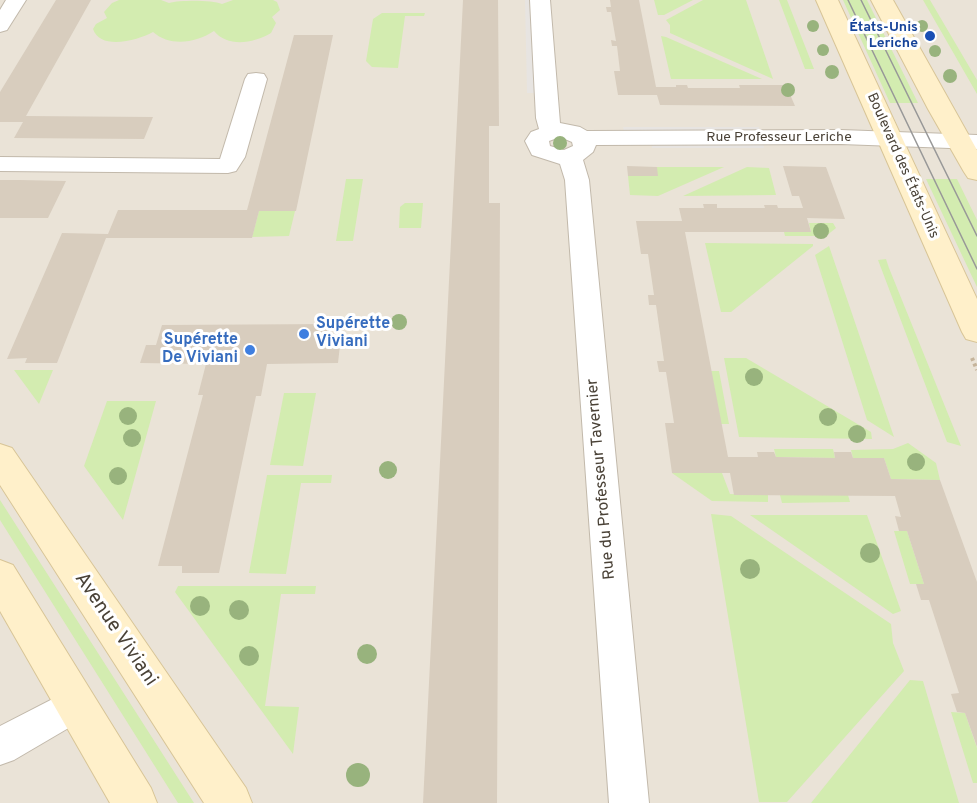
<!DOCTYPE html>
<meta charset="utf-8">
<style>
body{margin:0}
canvas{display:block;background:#f6f1e9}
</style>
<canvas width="977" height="803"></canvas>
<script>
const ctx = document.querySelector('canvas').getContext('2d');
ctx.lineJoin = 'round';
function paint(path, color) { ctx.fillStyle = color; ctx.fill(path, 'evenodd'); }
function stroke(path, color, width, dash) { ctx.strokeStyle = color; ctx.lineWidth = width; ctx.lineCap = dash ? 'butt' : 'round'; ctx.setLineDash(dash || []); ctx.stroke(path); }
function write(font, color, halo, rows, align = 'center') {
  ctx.font = font + ' Overpass,sans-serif'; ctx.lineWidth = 6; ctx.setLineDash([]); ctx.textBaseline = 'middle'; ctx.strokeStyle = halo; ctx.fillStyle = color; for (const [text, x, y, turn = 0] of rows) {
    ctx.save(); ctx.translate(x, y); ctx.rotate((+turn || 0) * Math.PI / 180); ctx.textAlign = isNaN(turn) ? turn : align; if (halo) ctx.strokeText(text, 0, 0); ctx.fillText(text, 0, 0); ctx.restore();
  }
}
const residential = new Path2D(`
 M0,0H977V803H0Z`);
const green = new Path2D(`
 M119,0H161L169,3C181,0 212,0 222,4L233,0H273L277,2L280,10L272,17L276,23L271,33C254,43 228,48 214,31C196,43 170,47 153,32C139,40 100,51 93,29L96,24L107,18L104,12L112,3Z
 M654,0H693L664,15H658Z
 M703,0H746L773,79L670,33V25L666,20Z
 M779,0H787L814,69H805Z
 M843,0H867L918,103H890Z
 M923,0H930L977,80V94Z
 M382,13H425L424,16H405L398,68L372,67L366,61L373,19Z
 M661,36L666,37L762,79H671Z
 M657,167H724L658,196L630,195L628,176H657Z
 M747,167L769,168L776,195L683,196Z
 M346,179H363L353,241H336Z
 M926,179H957L977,220V287Z
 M405,203H423L421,228H399L400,207Z
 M259,211H295L289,236L252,237Z
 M809,223H833L836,228L826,236H785L784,232H811Z
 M705,243L813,244V246L731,312H721Z
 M829,246L894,437L867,420L815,255Z
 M886,259L889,268L961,446L947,442L878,260Z
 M724,358H746L871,432L872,439L739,437Z
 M14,370H53L39,404Z
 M711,371H719L729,424H721Z
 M284,393H316L303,466L270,465Z
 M107,401H156L123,520L84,466Z
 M908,443L936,463L940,480L891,479L884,458H853L851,450L893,449Z
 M774,449H833L835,458L776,457Z
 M672,473H722L730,494L768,495V502L712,501Z
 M267,475H332L331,483H301L286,574L249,573Z
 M780,495H848L850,502L782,503Z
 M0,500L194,803H178L0,520Z
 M711,514L731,516L891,624L893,643L904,671L787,802H759Z
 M750,515H867L901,611L893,614Z
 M894,531H907L924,584H910Z
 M178,586H316L315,594H281L265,706L299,707L293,754L175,592Z
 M910,680L923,681L959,803H811Z
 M951,712L965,713L977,748V783H973Z`);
const parking = new Path2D(`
 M525,0H532L536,93H527Z
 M623,127H759L760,132L624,131Z
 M651,143H763L764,148H652Z`);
const building = new Path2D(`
 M56,0H91L26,116L153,117L144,139L14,138L23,122H0V92Z
 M463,0H498L499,126H489V203H500L497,803H423Z
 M610,0H639L656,87H676V85H687L688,88H740L739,85H786L795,106L660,105L657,95H618L614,71H620L617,46H612L611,40L616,41L611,12H607L606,7H611Z
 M294,35H333L296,211H259L252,238H106L57,363H25L27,358L7,359L62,233L108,234L118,210H247Z
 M627,166L657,167L658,176H628Z
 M783,166L826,167L845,219L807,218L811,232H685L728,457H758L757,452H774L776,457L835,458L834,452H851L853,458H884L891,479L940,480L977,582V747L965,713L957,712L951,694L959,693L929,600H921L916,584H924L907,531H899L895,516L901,517L895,496L734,495L730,473H672L665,423H674L666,372H659L657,361H664L656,305H649L648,295H654L648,254H641L636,221H682L679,208H704L703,204H717V208H765L764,205H777L778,208H803L799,196H792Z
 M0,180H20L66,181L48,218H0Z
 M332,324L329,345H340L338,363L267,364L261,396H256L219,573H182V566H158L203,395H198L206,364L140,363L146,345H156L162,325Z`);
const path = new Path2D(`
 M972,358L977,370`);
const street = new Path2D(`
 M6,0H26L7,30L0,32V10Z
 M530,0H550L560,123L580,127L587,131L841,130L977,135V149L841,144L596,145L593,152L583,160L589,180L649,803H609L565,180L560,164L532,155L525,141L531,132L539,129L536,118ZM560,137L572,142L573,146L564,150L550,146L549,141Z
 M256,73L264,74L267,79L245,157L236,171L228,173L0,171V157L220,159L245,79L248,74Z
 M76,687L89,692L95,704L89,716L14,760L0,765V726Z`);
const secondary = new Path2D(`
 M816,0H838L977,299V342L966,339L962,332Z
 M871,0H893L977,150V180L968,178L964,172L928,109Z
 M0,444L12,448L246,788L252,803H204L0,485Z
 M0,560L13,565L151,788L157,803H110L0,611Z`);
const tram = new Path2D(`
 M848,0L977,269
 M861,0L977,236`);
const trees = [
 [813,26,6],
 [922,26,6],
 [823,50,6],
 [935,51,6],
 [832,72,7],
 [950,76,7],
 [788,90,7],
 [560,143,7],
 [821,231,8],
 [399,322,8],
 [754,377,9],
 [128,416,9],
 [828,417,9],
 [857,434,9],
 [132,438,9],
 [916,462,9],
 [388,470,9],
 [118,476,9],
 [870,553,10],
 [750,569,10],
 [200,606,10],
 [239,610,10],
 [367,654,10],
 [249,656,10],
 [358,775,12]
];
const markers = [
 [930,36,6,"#1a4fb4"],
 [304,334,6,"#3f7fe0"],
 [250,350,6,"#3f7fe0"]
];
const farTransitnames = [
 ["États-Unis",918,28],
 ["Leriche",918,44]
];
const farStreetnames = [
 ["Rue Professeur Leriche",779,138],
 ["Boulevard des États-Unis",902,166,66]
];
const shopNames = [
 ["Supérette",316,325],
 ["Viviani",316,343],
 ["Supérette",238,341,"right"],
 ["De Viviani",238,359,"right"]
];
const streetNames = [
 ["Rue du Professeur Tavernier",602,479,-95]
];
const nearStreetnames = [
 ["Avenue Viviani",115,630,56]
];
paint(residential, '#eae3d7');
paint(green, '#d3ecb0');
paint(parking, '#e7e4e1');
paint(building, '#d8cdbe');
stroke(street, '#c2b9ab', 2);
stroke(secondary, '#d8c597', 2);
stroke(path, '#c5b49b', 4, [3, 3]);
paint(street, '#fff');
paint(secondary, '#fff0ca');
stroke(tram, '#989898', 1.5);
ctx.fillStyle = '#98b37d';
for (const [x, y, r] of trees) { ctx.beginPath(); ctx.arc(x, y, r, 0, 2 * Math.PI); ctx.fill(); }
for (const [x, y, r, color] of markers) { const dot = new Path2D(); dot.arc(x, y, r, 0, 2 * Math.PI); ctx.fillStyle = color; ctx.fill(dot); stroke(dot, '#fff', 2); }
write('bold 14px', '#164399', '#fff', farTransitnames, 'right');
write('14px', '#4a4237', '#fff', farStreetnames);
write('bold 16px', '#366cbe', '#fff', shopNames, 'left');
write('16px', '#4a4237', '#fff', streetNames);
write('20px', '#4a4237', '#fff', nearStreetnames);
</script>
